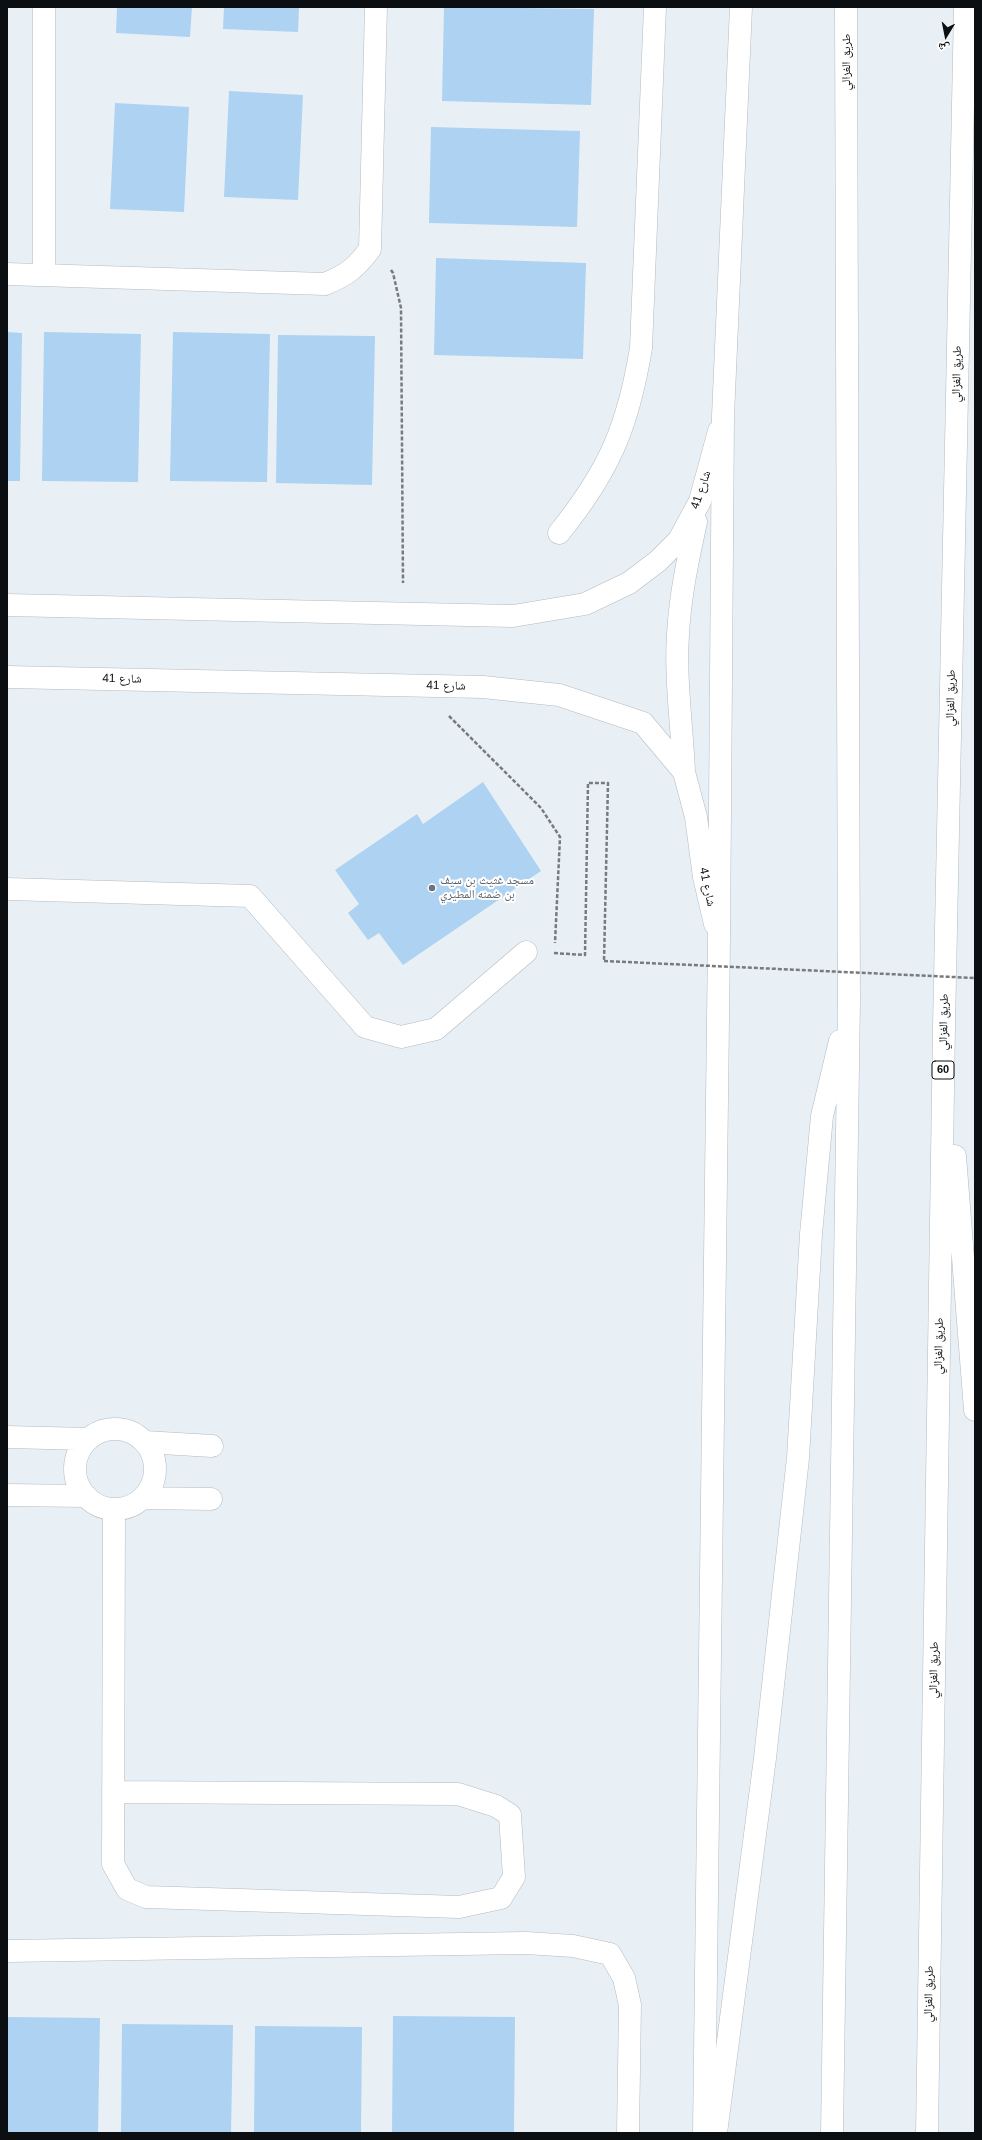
<!DOCTYPE html>
<meta charset="utf-8">
<style>
body{margin:0}
#map{position:relative;width:982px;height:2140px;overflow:hidden;background:#e8f0f6;font-family:Helvetica,"Noto Naskh Arabic",sans-serif}
canvas{display:block}
.frame{position:absolute;inset:0;border:8px solid #0c0f11;pointer-events:none}
.north{position:absolute;left:926px;top:16px;width:40px;height:40px;-webkit-text-stroke:3px #fff;paint-order:stroke;rotate:190deg;font-size:11px;font-weight:700;line-height:16px;text-align:center;color:#0c0f11}
.north::after{content:'';display:block;margin:auto;width:14px;height:18px;background:#0c0f11;clip-path:polygon(50% 0,100% 100%,50% 72%,0 100%)}
</style>
<div id="map">
<canvas width="982" height="2140"></canvas>
<div class="frame"></div>
<div class="north">ش</div>
</div>
<script>
const ctx = document.querySelector('canvas').getContext('2d');
ctx.lineJoin = 'round';
function paint(path, color) { ctx.fillStyle = color; ctx.fill(path, 'evenodd'); }
function stroke(path, color, width, dash) { ctx.strokeStyle = color; ctx.lineWidth = width; ctx.lineCap = dash ? 'butt' : 'round'; ctx.setLineDash(dash || []); ctx.stroke(path); }
function write(font, color, halo, rows, align = 'center') {
  ctx.font = font + ' Helvetica,"Noto Naskh Arabic",sans-serif'; ctx.lineWidth = 4; ctx.setLineDash([]); ctx.textBaseline = 'middle'; ctx.strokeStyle = halo; ctx.fillStyle = color; for (const [text, x, y, turn = 0] of rows) {
    ctx.save(); ctx.translate(x, y); ctx.rotate((+turn || 0) * Math.PI / 180); ctx.textAlign = isNaN(turn) ? turn : align; if (halo) ctx.strokeText(text, 0, 0); ctx.fillText(text, 0, 0); ctx.restore();
  }
}
const building = new Path2D(`
 M117,7H192L190,37L116,33Z
 M224,7H299L298,32L223,29Z
 M444,7L594,9L591,105L442,101Z
 M229,91L303,95L298,200L224,197Z
 M115,103L189,107L184,212L110,209Z
 M431,127L580,131L577,227L429,223Z
 M436,258L586,263L583,359L434,355Z
 M7,332L22,333L20,481H7Z
 M44,332L141,334L138,482L42,481Z
 M173,332L270,334L267,482L170,481Z
 M278,335L375,336L372,485L276,483Z
 M483,782L541,871L403,965L379,933L368,940L348,913L359,904L335,870L417,814L423,824Z
 M393,2016L515,2017L514,2133L392,2132Z
 M7,2017L100,2018L98,2133L7,2132Z
 M122,2024L233,2025L231,2133H121Z
 M255,2026L362,2027L361,2133H254Z`);
const path = new Path2D(`
 M391,270L393,273L401,308L403,583
 M449,716L541,808L560,837L555,943
 M554,953L585,955L588,783H608L604,961`);
const minor = new Path2D(`
 M7,274L325,284C347,275 356,268 370,249L376,7
 M44,275V7
 M559,533C609,471 628,427 641,348L655,7
 M7,605L513,616L585,604L629,583L658,561L679,540L700,501L719,431
 M7,677L483,687L559,695L643,723L684,772L696,817L704,877L715,924
 M684,772C682,726 675,679 678,634C680,596 688,559 696,522
 M7,889L250,896L365,1027L401,1037L436,1029L526,952
 M75 1469a40 40 0 1 1 80 0a40 40 0 1 1-80 0Z
 M7,1437L88,1439
 M145,1442L212,1446
 M7,1495L86,1496
 M143,1498L211,1499
 M113,1792L458,1794L496,1806L510,1815L514,1877L501,1898L459,1907L146,1897L127,1889L113,1864L114,1509
 M7,1951L526,1943L573,1946L610,1954L624,1978L630,2005L628,2133`);
const major = new Path2D(`
 M704,2133L719,940L723,416L741,7`);
const highway = new Path2D(`
 M955,1156L975,1410
 M716,2133L765,1758L798,1458L811,1234L822,1116L840,1041
 M832,2133L849,1001L846,7
 M927,2133L944,1026L965,7`);
const pathBridge = new Path2D(`
 M604,961L975,978`);
const markers = [
 [432,888,4,"#6b7280"]
];
const shields = [
 [943,1070,22]
];
const shieldNames = [
 ["60",943,1070]
];
const streetNames = [
 ["طريق الغزالي",847,62,-90],
 ["طريق الغزالي",957,374,-89],
 ["شارع 41",701,490,-71],
 ["شارع 41",122,679,1],
 ["شارع 41",446,686,1],
 ["طريق الغزالي",951,698,-89],
 ["شارع 41",707,887,78],
 ["طريق الغزالي",944,1022,-89],
 ["طريق الغزالي",939,1346,-89],
 ["طريق الغزالي",934,1670,-89],
 ["طريق الغزالي",929,1994,-89]
];
const worshipNames = [
 ["مسجد غثيث بن سيف",440,881],
 ["بن ضمنه المطيري",440,895]
];
paint(building, '#add2f2');
stroke(minor, '#b3bac0', 23);
stroke(major, '#b3bac0', 23);
stroke(highway, '#b3bac0', 23);
stroke(path, '#767b7f', 2.5, [4, 2]);
stroke(minor, '#fff', 22);
stroke(major, '#fff', 22);
stroke(highway, '#fff', 22);
stroke(pathBridge, '#767b7f', 2.5, [4, 2]);
for (const [x, y, r, color] of markers) { const dot = new Path2D(); dot.arc(x, y, r, 0, 2 * Math.PI); ctx.fillStyle = color; ctx.fill(dot); stroke(dot, '#fff', 1.5); }
for (const [x, y, w] of shields) { const box = new Path2D(); box.roundRect(x - w / 2, y - 9, w, 18, 3); ctx.fillStyle = '#fff'; ctx.fill(box); stroke(box, '#0c0f11', 1); }
write('bold 11px', '#0c0f11', null, shieldNames);
write('12px', '#0c0f11', '#fff', streetNames);
write('12px', '#5b616d', '#fff', worshipNames, 'left');
</script>
